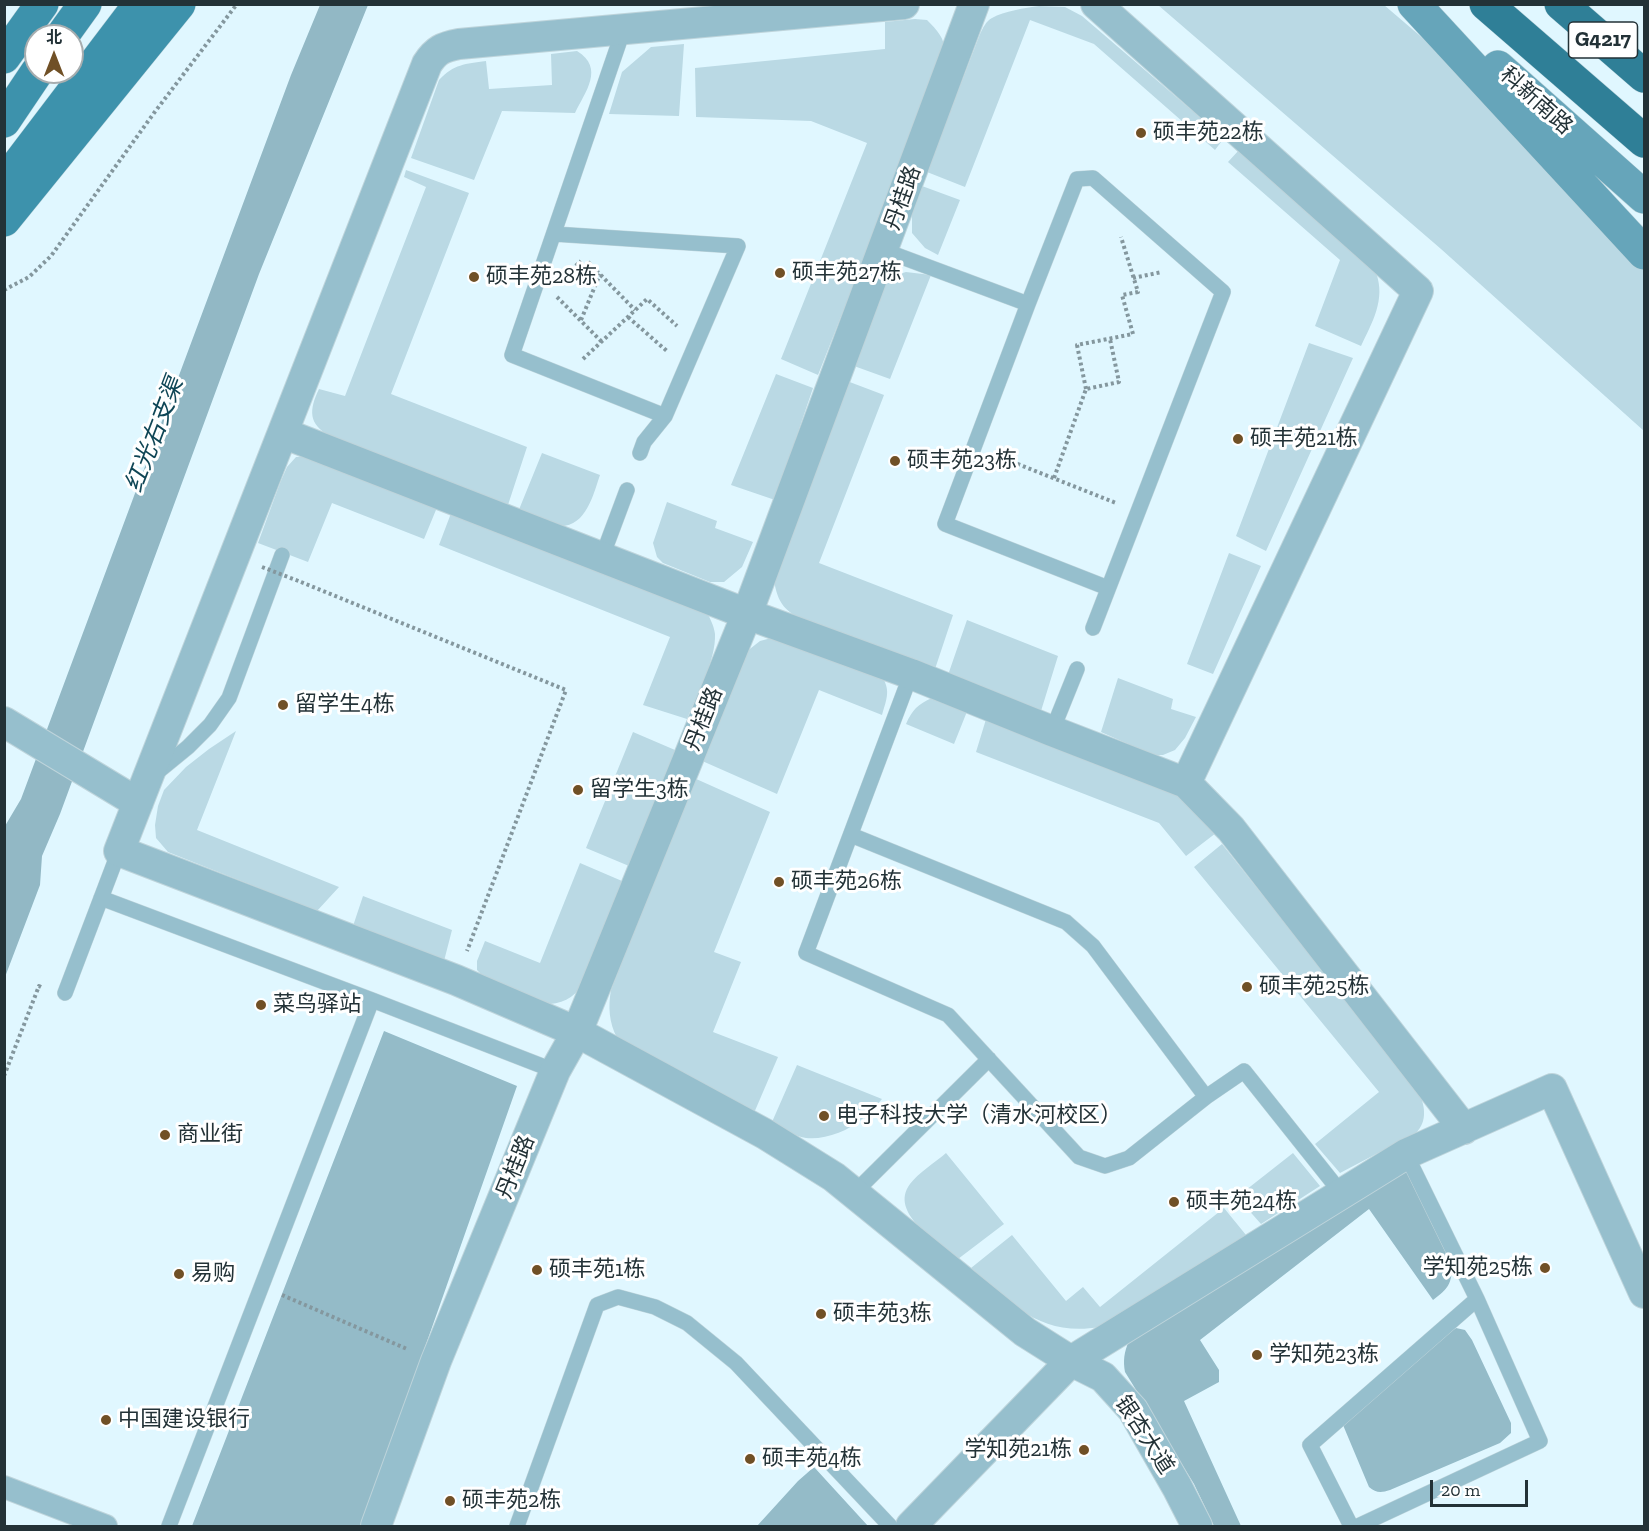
<!DOCTYPE html>
<meta charset="utf-8">
<style>
body{margin:0}
#map{position:relative;width:1649px;height:1531px;overflow:hidden;background:#e0f7ff;font-family:"Zilla Slab","Noto Sans SC",serif}
canvas{display:block}
.frame{position:absolute;inset:0;border:6px solid #233237;pointer-events:none}
.north{position:absolute;left:24px;top:24px;width:60px;height:60px;box-sizing:border-box;background:#fff;border:2px solid #a7adaf;border-radius:50%;rotate:0deg;font-size:16px;font-weight:700;line-height:24px;text-align:center;color:#233237}
.north::after{content:'';display:block;margin:auto;width:21px;height:27px;background:#705026;clip-path:polygon(50% 0,100% 100%,50% 72%,0 100%)}
.scale{position:absolute;left:1430px;top:1480px;width:98px;height:27px;box-sizing:border-box;border:3px solid #233237;border-top:0;padding-left:8px;font-size:18px;line-height:21px;white-space:nowrap;color:#233237;-webkit-text-stroke:4px #fff;paint-order:stroke}
</style>
<div id="map">
<canvas width="1649" height="1531"></canvas>
<div class="frame"></div>
<div class="north">北</div>
<div class="scale">20 m</div>
</div>
<script>
const ctx = document.querySelector('canvas').getContext('2d');
ctx.lineJoin = 'round';
function paint(path, color) { ctx.fillStyle = color; ctx.fill(path, 'evenodd'); }
function stroke(path, color, width, dash) { ctx.strokeStyle = color; ctx.lineWidth = width; ctx.lineCap = dash ? 'butt' : 'round'; ctx.setLineDash(dash || []); ctx.stroke(path); }
function write(font, color, halo, rows, align = 'center') {
  ctx.font = font + ' "Zilla Slab","Noto Sans SC",serif'; ctx.lineWidth = 6; ctx.setLineDash([]); ctx.textBaseline = 'middle'; ctx.strokeStyle = halo; ctx.fillStyle = color; for (const [text, x, y, turn = 0] of rows) {
    ctx.save(); ctx.translate(x, y); ctx.rotate((+turn || 0) * Math.PI / 180); ctx.textAlign = isNaN(turn) ? turn : align; if (halo) ctx.strokeText(text, 0, 0); ctx.fillText(text, 0, 0); ctx.restore();
  }
}
const green = new Path2D(`
 M1158,5H1384L1644,227V431L1441,249Z
 M1039,6L1065,7L1082,16L1224,138L1215,150L1094,44L1030,20L965,187L927,172L980,34C983,28 986,21 992,18C1004,11 1025,8 1039,6Z
 M915,19L927,20C937,30 945,38 945,53L818,375L781,359L867,143L811,121L696,117L695,68L885,49V22Z
 M684,44L679,116L609,114L622,72L651,47Z
 M577,51C605,68 585,92 575,113L502,111L474,180L411,158L439,80C454,64 465,64 486,61L489,89L552,85L551,54Z
 M1239,150L1376,273C1386,299 1372,323 1361,346L1315,326L1340,260L1228,162Z
 M406,170L469,193L391,394L527,447L507,508L330,436C308,424 309,410 319,389L345,396L426,187L404,177Z
 M922,186L960,200L938,255L925,248L912,233V211Z
 M906,272L931,275L890,379L854,366L882,287L893,276Z
 M1309,343L1353,358L1266,551L1236,536Z
 M776,374L813,388L775,500L731,485Z
 M847,381L884,395L819,563L953,615L935,669L794,615C780,606 777,596 774,581Z
 M542,453L600,475C593,495 586,528 558,526C549,525 528,515 518,512Z
 M310,456L438,505L424,539L332,503L308,562L258,543L280,483L287,467L296,457Z
 M667,502L717,521L715,528L753,542L742,567L724,582H710L663,563L657,557L653,543Z
 M453,508L704,608C709,616 714,625 715,634C716,660 697,695 687,719L643,705L670,637L439,545Z
 M1229,553L1261,566L1213,674L1187,664Z
 M967,620L1058,656L1041,711L948,675Z
 M775,637L881,675C891,690 887,698 882,715L819,690L777,794L700,760L746,652L760,641Z
 M1118,678L1173,699L1171,709L1196,717L1185,738L1175,750L1163,755H1153L1101,732Z
 M932,698L968,709L954,744L906,724C912,710 918,704 932,698Z
 M987,716L1166,784L1216,833L1186,856L1159,823L976,752Z
 M236,731L197,830L339,887L317,911L168,852L156,838L155,825L158,806L164,790L186,767L209,749Z
 M633,732L675,750L629,866L586,848Z
 M694,778L770,812L714,952L741,962L713,1032L778,1057L754,1113L617,1038C609,1022 608,1007 611,990Z
 M1222,844L1418,1090C1425,1105 1428,1121 1416,1133L1340,1173L1315,1144L1379,1092L1194,867Z
 M580,863L622,881L585,980C578,994 566,1003 550,1004L482,975L477,970V961L485,941L540,963Z
 M363,896L452,930L444,961L353,926Z
 M797,1065L882,1099C876,1106 870,1113 862,1119C848,1131 825,1140 806,1138C793,1136 782,1128 772,1122Z
 M946,1153L1004,1224L958,1259C939,1243 888,1213 910,1184C918,1173 936,1162 946,1153Z
 M1293,1153L1320,1186L1261,1224L1237,1197Z
 M1224,1208L1246,1235L1100,1327C1040,1337 1012,1304 971,1268L1012,1235L1066,1301L1083,1287L1100,1307Z`);
const forest = new Path2D(`
 M384,1031L517,1086L362,1526H192Z
 M1404,1165L1452,1265C1452,1284 1448,1289 1433,1300L1369,1209L1200,1340L1219,1370V1382L1184,1401L1241,1526H1214L1194,1484L1125,1372C1123,1361 1124,1352 1129,1341Z
 M1456,1328L1465,1330L1472,1340L1511,1423V1433L1500,1443L1390,1490C1381,1493 1376,1493 1369,1487L1343,1425L1450,1332Z
 M814,1467L868,1526H757L798,1481Z`);
const water = new Path2D(`
 M320,5H368L259,274L60,814L42,856L40,885L5,977V826L21,799L291,75Z`);
const path = new Path2D(`
 M588,262L635,310
 M567,274L581,261
 M1133,278L1162,272
 M4,290L29,277L51,256L154,113L237,4
 M557,297L602,342
 M628,317L668,352
 M581,320L600,274
 M583,359L647,299L677,326
 M1086,389L1077,345L1133,334L1122,295L1138,292L1121,237
 M995,455L1116,503
 M1054,478L1086,389L1119,382L1110,339
 M301,582L566,690L467,951
 M4,1076L39,986L41,987
 M282,1295L407,1349`);
const service = new Path2D(`
 M623,31L512,355L665,416
 M554,234L738,246L665,416L644,442L640,453
 M883,250L1028,304
 M602,557L627,490
 M1093,628C1136,516 1179,404 1223,292L1093,178L1077,179L1028,304L945,524L1108,588
 M911,674L806,953L948,1015L1079,1157L1105,1166L1129,1158L1206,1097L1244,1071L1342,1194
 M1052,731L1077,669
 M155,774L188,747L210,725L229,698L282,555
 M851,835L1066,922L1093,946L1206,1097
 M101,898L372,1000L555,1071
 M65,993L119,851
 M854,1193L989,1059
 M169,1526L372,1000
 M517,1526L597,1305L618,1297L655,1307L687,1323L736,1363L890,1526
 M1351,1526L1310,1445L1477,1299
 M1358,1526L1540,1441L1477,1299L1406,1154`);
const pedestrian = new Path2D(`
 M4,1487L106,1526`);
const minor = new Path2D(`
 M904,4L459,44C443,47 436,50 427,64L119,851L456,980L577,1032L765,1134L834,1177L1025,1332L1071,1361L1103,1377L1133,1410L1177,1487L1197,1526
 M1096,4L1418,291L1186,783
 M283,433L747,614L911,674L1052,731L1186,783L1231,829L1464,1129
 M4,722L138,803
 M376,1526L436,1361L555,1071L577,1032L747,614L974,4
 M911,1526L1071,1361L1406,1154L1552,1089L1644,1293`);
const secondary = new Path2D(`
 M1414,4L1644,253
 M1498,67L1644,197`);
const primary = new Path2D(`
 M62,36L85,4
 M4,57L42,4
 M4,121L37,72
 M4,183L140,4
 M4,220L179,4`);
const motorway = new Path2D(`
 M1486,4L1644,141
 M1561,4L1644,76`);
const pathBridge = new Path2D(`
 M262,567L301,582`);
const markers = [
 [1141,133,6,"#705026"],
 [780,273,6,"#705026"],
 [474,277,6,"#705026"],
 [1238,439,6,"#705026"],
 [895,461,6,"#705026"],
 [283,705,6,"#705026"],
 [578,790,6,"#705026"],
 [779,882,6,"#705026"],
 [1247,987,6,"#705026"],
 [261,1005,6,"#705026"],
 [824,1116,6,"#705026"],
 [165,1135,6,"#705026"],
 [1174,1202,6,"#705026"],
 [1545,1268,6,"#705026"],
 [537,1270,6,"#705026"],
 [179,1274,6,"#705026"],
 [821,1314,6,"#705026"],
 [1257,1355,6,"#705026"],
 [106,1420,6,"#705026"],
 [1084,1450,6,"#705026"],
 [750,1459,6,"#705026"],
 [450,1501,6,"#705026"]
];
const shields = [
 [1603,40,69]
];
const shieldNames = [
 ["G4217",1603,40]
];
const streetNames = [
 ["科新南路",1536,101,42],
 ["丹桂路",903,198,-70],
 ["丹桂路",704,719,-68],
 ["丹桂路",516,1167,-68],
 ["银杏大道",1144,1435,57]
];
const poiNames = [
 ["硕丰苑22栋",1153,133],
 ["硕丰苑27栋",792,273],
 ["硕丰苑28栋",486,277],
 ["硕丰苑21栋",1250,439],
 ["硕丰苑23栋",907,461],
 ["留学生4栋",295,705],
 ["留学生3栋",590,790],
 ["硕丰苑26栋",791,882],
 ["硕丰苑25栋",1259,987],
 ["菜鸟驿站",273,1005],
 ["电子科技大学（清水河校区）",836,1116],
 ["商业街",177,1135],
 ["硕丰苑24栋",1186,1202],
 ["学知苑25栋",1533,1268,"right"],
 ["硕丰苑1栋",549,1270],
 ["易购",191,1274],
 ["硕丰苑3栋",833,1314],
 ["学知苑23栋",1269,1355],
 ["中国建设银行",118,1420],
 ["学知苑21栋",1072,1450,"right"],
 ["硕丰苑4栋",762,1459],
 ["硕丰苑2栋",462,1501]
];
const waterNames = [
 ["红光右支渠",155,435,-69]
];
paint(green, '#bad9e4');
paint(forest, '#94bbc8');
paint(water, '#92b8c5');
stroke(service, '#bed4db', 16);
stroke(pedestrian, '#bed4db', 24);
stroke(minor, '#bed4db', 32);
stroke(secondary, '#bed4db', 34);
stroke(primary, '#bed4db', 34);
stroke(motorway, '#bed4db', 34);
stroke(path, '#84979e', 4, [3, 3]);
stroke(service, '#96bfcd', 15);
stroke(pedestrian, '#96bfcd', 22);
stroke(minor, '#96bfcd', 30);
stroke(secondary, '#66a5ba', 33);
stroke(primary, '#3d92ac', 33);
stroke(motorway, '#2f7f97', 33);
stroke(pathBridge, '#84979e', 4, [3, 3]);
for (const [x, y, r, color] of markers) { const dot = new Path2D(); dot.arc(x, y, r, 0, 2 * Math.PI); ctx.fillStyle = color; ctx.fill(dot); stroke(dot, '#fff', 2); }
for (const [x, y, w] of shields) { const box = new Path2D(); box.roundRect(x - w / 2, y - 18, w, 36, 4.5); ctx.fillStyle = '#fff'; ctx.fill(box); stroke(box, '#233237', 1.5); }
write('bold 21px', '#233237', null, shieldNames);
write('22px', '#233237', '#fff', streetNames);
write('22px', '#233237', '#fff', poiNames, 'left');
write('italic 24px', '#0f4656', '#fff', waterNames);
</script>
